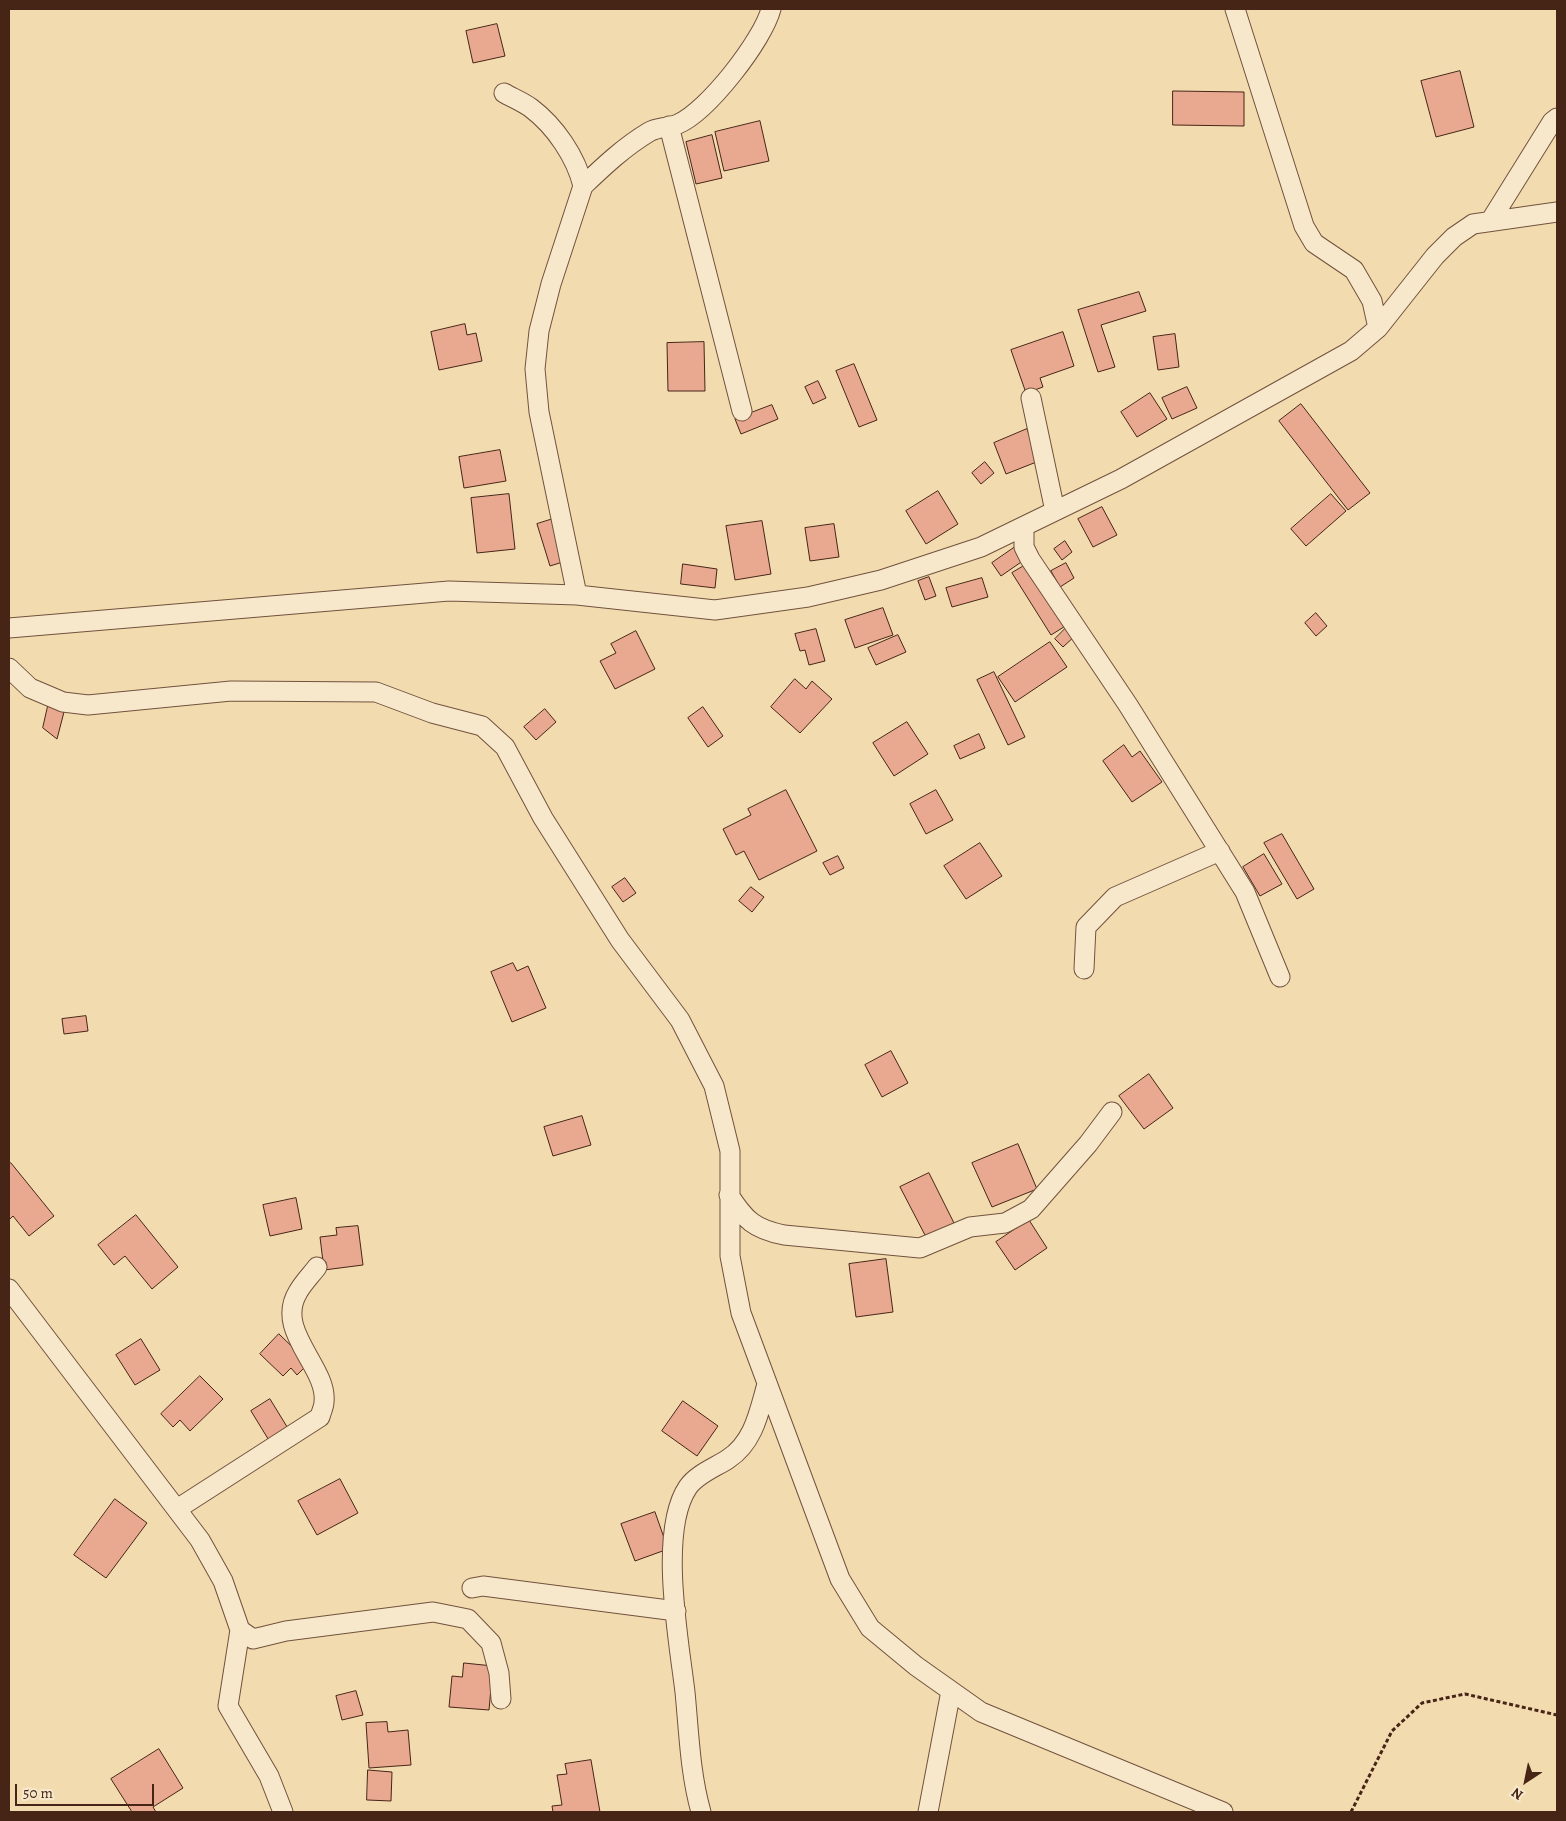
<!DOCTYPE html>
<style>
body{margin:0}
#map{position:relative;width:1566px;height:1821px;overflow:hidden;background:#f3dbb0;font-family:Alegreya,serif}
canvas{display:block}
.frame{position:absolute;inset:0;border:10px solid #462516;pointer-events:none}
.north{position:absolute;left:1501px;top:1756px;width:50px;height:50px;-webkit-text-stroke:4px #f7e8cc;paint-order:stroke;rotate:214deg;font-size:14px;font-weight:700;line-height:20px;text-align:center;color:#462516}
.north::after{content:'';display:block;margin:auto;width:18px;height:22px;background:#462516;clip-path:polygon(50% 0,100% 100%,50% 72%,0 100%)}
.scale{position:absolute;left:15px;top:1784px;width:139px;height:22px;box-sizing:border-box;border:2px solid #462516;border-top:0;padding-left:6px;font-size:15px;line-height:18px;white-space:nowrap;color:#462516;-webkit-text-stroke:4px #f7e8cc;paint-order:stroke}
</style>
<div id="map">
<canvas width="1566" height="1821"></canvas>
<div class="frame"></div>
<div class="north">N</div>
<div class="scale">50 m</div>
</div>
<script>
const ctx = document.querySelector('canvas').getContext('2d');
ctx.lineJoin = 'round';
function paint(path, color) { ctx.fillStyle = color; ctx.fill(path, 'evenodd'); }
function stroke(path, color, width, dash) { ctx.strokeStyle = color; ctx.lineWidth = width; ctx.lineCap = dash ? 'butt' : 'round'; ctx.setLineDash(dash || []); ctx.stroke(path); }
const building = new Path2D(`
 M497,24L505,56L473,63L466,31Z
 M1460,71L1474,127L1436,137L1421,81Z
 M1173,91L1244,92V126L1173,125Z
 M760,121L769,161L724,171L715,132Z
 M712,135L722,178L696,184L686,142Z
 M1139,292L1146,311L1101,325L1115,367L1098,372L1078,310Z
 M465,324L467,335L476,333L482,361L439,370L431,332Z
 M1063,332L1074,366L1040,378L1043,387L1026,393L1011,350Z
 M1175,334L1179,367L1158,370L1153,337Z
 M704,342L705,391H668L667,343Z
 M854,364L877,420L859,427L836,371Z
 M818,381L826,398L813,404L805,387Z
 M1187,387L1197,408L1172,419L1162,398Z
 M1150,393L1167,419L1137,437L1121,412Z
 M1301,404L1370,493L1348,510L1279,421Z
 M772,405L778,419L741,434L735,419Z
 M1027,429L1039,461L1006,474L994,443Z
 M500,450L506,481L464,488L459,457Z
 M985,462L994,473L981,484L972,473Z
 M938,491L958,524L926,544L906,511Z
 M509,494L515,549L477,553L471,498Z
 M1331,494L1346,511L1306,546L1291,529Z
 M1102,507L1117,535L1093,547L1078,519Z
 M553,519L566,561L550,566L537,524Z
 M762,521L771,574L735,580L726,526Z
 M834,524L839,557L810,561L805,528Z
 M1065,541L1072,552L1062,560L1054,549Z
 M1018,545L1027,558L1001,576L992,563Z
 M1029,563L1067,625L1051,635L1012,573Z
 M1066,563L1074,578L1060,587L1051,571Z
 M683,564L717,569L715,588L681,584Z
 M929,577L936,596L925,600L918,581Z
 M982,578L988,597L952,607L946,588Z
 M883,608L893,635L855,648L845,620Z
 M1316,613L1327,626L1316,636L1305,623Z
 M1068,626L1076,635L1063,647L1055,639Z
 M816,629L825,661L809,665L805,650L800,651L795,634Z
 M636,631L655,669L615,689L600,661L616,653L611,644Z
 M898,635L906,652L876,665L868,648Z
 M1050,642L1067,667L1015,702L998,677Z
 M994,672L1025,737L1008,745L977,680Z
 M795,679L806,689L812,681L832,699L800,733L771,707Z
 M48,706L65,708L57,739L43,728Z
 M703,707L723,736L708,747L688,718Z
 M545,709L556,722L536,740L524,727Z
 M907,722L928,754L894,776L873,743Z
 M979,734L985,748L960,759L954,746Z
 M1124,745L1132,757L1140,751L1162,782L1132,802L1103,761Z
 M786,790L817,851L759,880L744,851L736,855L723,829L751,815L748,809Z
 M936,790L953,820L926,834L910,804Z
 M1282,834L1314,889L1297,899L1264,843Z
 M980,843L1002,876L966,899L944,866Z
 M1264,854L1282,884L1260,896L1243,867Z
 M838,856L844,868L830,875L823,863Z
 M625,878L636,893L623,902L612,887Z
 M751,887L764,897L752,912L739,901Z
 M513,963L517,971L528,966L546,1008L512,1022L491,972Z
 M86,1016L88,1031L64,1034L62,1019Z
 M891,1051L908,1083L882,1097L865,1065Z
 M1149,1074L1173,1108L1144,1129L1119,1096Z
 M582,1116L591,1145L553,1156L544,1127Z
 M1018,1144L1037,1189L992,1207L972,1163Z
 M11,1163L54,1216L29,1236L13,1216L9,1220V1164Z
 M929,1173L954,1223L926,1237L900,1187Z
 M296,1198L302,1229L270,1236L263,1205Z
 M136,1215L178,1267L152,1289L125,1256L114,1265L98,1245Z
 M1029,1220L1047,1248L1015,1270L996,1242Z
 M358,1226L363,1265L324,1270L320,1237L337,1235L336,1228Z
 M886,1259L893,1312L856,1317L849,1264Z
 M279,1334L309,1363L297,1375L291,1368L283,1376L260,1354Z
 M141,1339L160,1370L135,1385L116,1355Z
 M200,1376L223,1399L190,1431L180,1420L173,1427L161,1414Z
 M270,1399L289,1430L270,1442L251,1411Z
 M683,1401L718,1426L697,1456L662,1431Z
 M340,1479L358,1513L317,1535L298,1501Z
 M115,1499L147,1523L106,1578L74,1555Z
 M655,1512L668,1549L635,1561L621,1524Z
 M464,1663L493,1666L489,1710L449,1707L452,1676L462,1677Z
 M356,1691L363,1715L342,1720L336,1696Z
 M387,1722L388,1732L408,1730L411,1765L369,1768L366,1723Z
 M159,1749L183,1788L153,1807L156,1812H132L111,1779Z
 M591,1760L600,1812H553L552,1806L562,1805L557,1775L567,1774L565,1764Z
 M368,1770L392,1772L391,1801L367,1800Z`);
const path = new Path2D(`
 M1351,1812L1392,1731L1422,1703L1465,1694L1557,1715`);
const minor = new Path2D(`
 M1235,9L1304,226L1314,243L1354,270L1372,301L1378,328
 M504,93C513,98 523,102 531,108C555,126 576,157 583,186L551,284L539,331L535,369L539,412L577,595
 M669,126L742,411
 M583,186C604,166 624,147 649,132C657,127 669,128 678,124C708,111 763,40 771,9
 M1491,220L1552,122L1557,118
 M1031,398L1055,511
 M1024,526V547L1030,559L1128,705L1245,892L1280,977
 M9,628L449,591L577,595L715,610L808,597L881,580L981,547L1121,479L1351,351L1378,328L1435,256L1454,237L1473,224L1557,212
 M9,668L30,688L63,702L88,705L231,691L376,692L432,713L482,726L505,747L543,818L620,940L680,1020L714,1086L730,1151V1256L741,1313L840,1579L870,1628L916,1666L981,1712L1223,1812
 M1084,969L1086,927L1115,897L1220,851
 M729,1195C745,1220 754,1229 784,1235L920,1248L970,1227L1005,1223L1031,1209L1088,1144L1112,1112
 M9,1289L200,1540L223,1581L240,1630L253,1639L286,1631L433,1612L468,1619L491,1643L499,1673L501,1699
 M177,1509L320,1417C321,1412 324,1407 324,1402C328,1367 274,1331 298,1292C303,1283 311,1275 317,1267
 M472,1588L483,1586L676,1611
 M240,1630L228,1706L269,1776L283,1812
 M701,1812C690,1773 689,1733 685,1692C679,1641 658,1531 688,1487C697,1474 716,1467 728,1459C754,1442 759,1412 767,1384
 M928,1812L951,1691`);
paint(building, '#e9a890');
stroke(building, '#462516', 1);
stroke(minor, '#71523c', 21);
stroke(path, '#462516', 3, [4, 2.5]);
stroke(minor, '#f7e8cc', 19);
</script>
